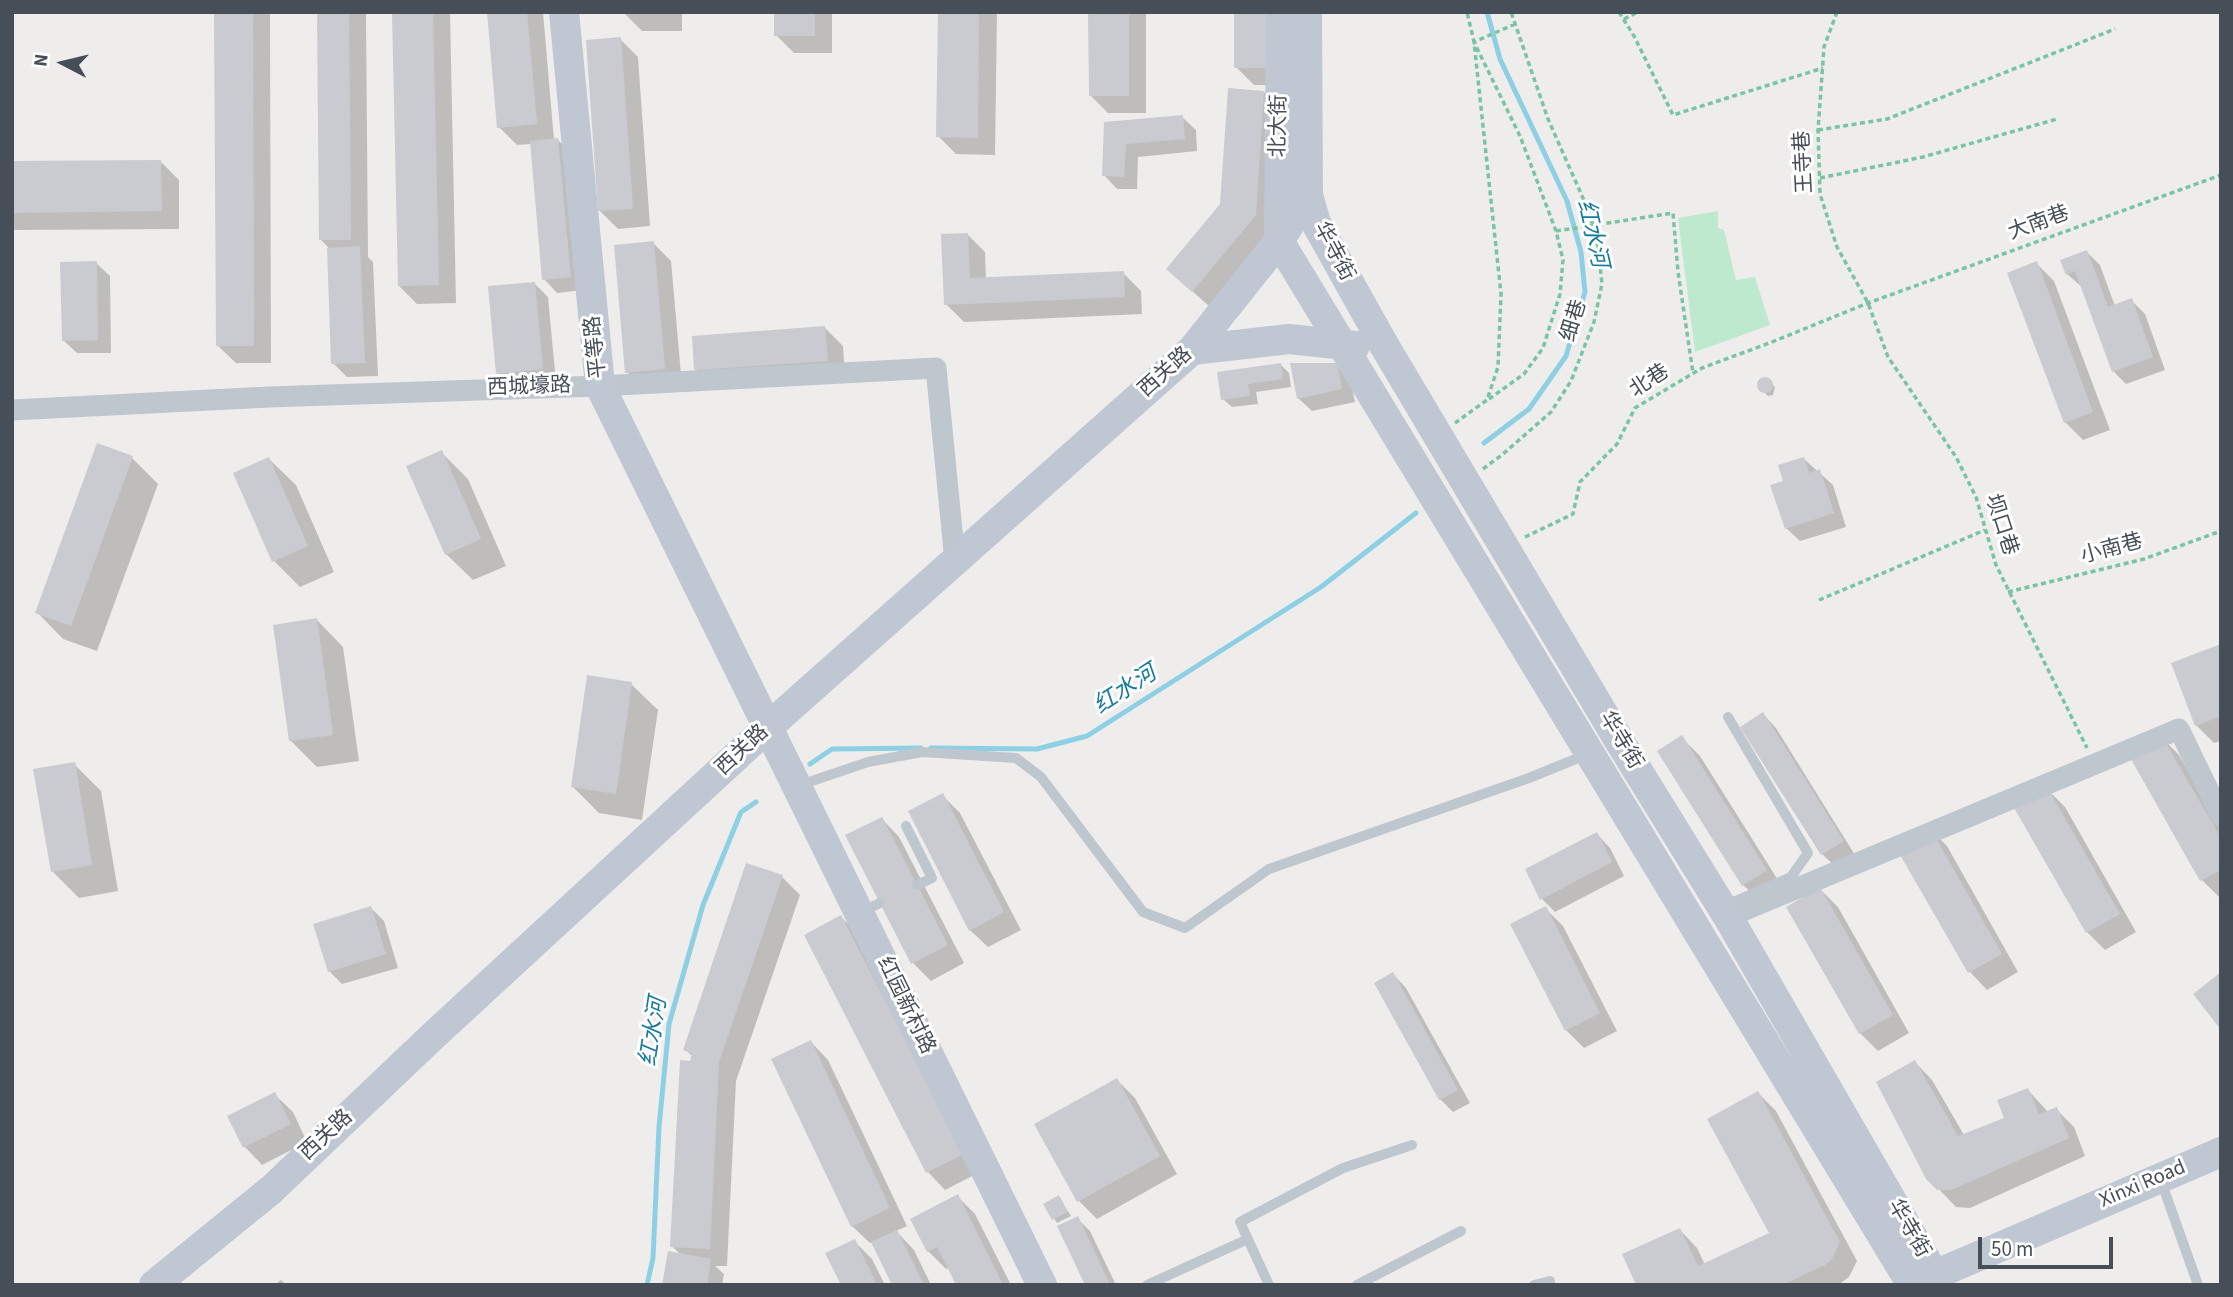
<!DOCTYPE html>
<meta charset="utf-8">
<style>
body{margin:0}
#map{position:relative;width:2233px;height:1297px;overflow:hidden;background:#efecec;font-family:"Source Sans 3",sans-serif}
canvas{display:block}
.frame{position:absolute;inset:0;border:14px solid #464f58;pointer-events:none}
.north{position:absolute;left:28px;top:28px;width:70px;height:70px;-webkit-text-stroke:5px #fff;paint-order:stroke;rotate:277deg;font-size:19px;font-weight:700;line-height:28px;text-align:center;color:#464f58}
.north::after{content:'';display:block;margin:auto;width:24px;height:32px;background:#464f58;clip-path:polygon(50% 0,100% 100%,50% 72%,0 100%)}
.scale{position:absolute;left:1978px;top:1237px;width:135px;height:32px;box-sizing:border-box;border:4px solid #464f58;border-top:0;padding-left:9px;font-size:21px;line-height:24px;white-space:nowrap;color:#464f58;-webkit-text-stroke:5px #fff;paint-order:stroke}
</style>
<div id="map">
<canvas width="2233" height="1297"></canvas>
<div class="frame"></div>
<div class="north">N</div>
<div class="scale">50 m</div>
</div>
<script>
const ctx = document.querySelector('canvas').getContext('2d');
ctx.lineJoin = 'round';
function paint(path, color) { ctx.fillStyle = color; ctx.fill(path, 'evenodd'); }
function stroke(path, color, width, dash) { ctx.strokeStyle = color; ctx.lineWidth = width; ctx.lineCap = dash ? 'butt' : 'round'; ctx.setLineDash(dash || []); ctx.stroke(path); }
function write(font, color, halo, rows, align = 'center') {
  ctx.font = font + ' "Source Sans 3","Noto Sans SC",sans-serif'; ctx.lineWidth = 6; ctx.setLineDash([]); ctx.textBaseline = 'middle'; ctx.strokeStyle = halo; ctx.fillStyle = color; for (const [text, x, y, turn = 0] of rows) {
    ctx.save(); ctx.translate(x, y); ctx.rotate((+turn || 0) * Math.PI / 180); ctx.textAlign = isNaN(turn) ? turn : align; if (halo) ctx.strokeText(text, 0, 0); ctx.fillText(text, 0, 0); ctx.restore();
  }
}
const green = new Path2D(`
 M1718,211V228L1724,230L1736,280L1755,277L1770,325L1695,352L1678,218Z`);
const shadow = new Path2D(`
 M216,12H270L271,363H236L218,346Z
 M318,12H366L368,257L373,262L378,376L347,377L333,363L328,247L320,239Z
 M394,12H450L456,303L417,304L399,286Z
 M489,12H543L554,140H558L571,154L583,290L557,293L544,279L532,144L517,145L499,127Z
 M682,12V31H642L624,13Z
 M776,12H832V53H794L776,35Z
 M939,12H997L995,155L956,154L938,136Z
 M1090,12H1146V113H1108L1090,95Z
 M1236,12L1288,85H1254L1236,67Z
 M620,39L638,57L650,226L618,229L600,211Z
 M1264,92L1281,110L1273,233L1211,308L1168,269L1222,205Z
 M1182,117L1196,130L1197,151L1138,157L1137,189H1117L1104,175L1106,123Z
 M161,162L179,180V229L12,230V163Z
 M967,234L985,252L986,279L1123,273L1141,291L1142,314L964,322L946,304Z
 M653,243L671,261L682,386L645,390L627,372Z
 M2087,252L2100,265L2115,306L2131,300L2145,314L2165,370L2126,384L2113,371L2082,287L2067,274Z
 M96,263L110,276L111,353H77L63,340Z
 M2036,263L2054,281L2110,430L2083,440L2065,422Z
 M535,284L548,297L556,382L511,386L497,373Z
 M825,328L843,346L845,378L714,388L696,370Z
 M1336,364L1350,378L1355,402L1312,411L1298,398Z
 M1281,365L1289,373L1291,387L1256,392L1258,404L1232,407L1223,399L1219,373Z
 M1767,379L1775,387L1773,395L1768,396L1760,388L1759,383Z
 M441,452L468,479L506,566L473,580L446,554Z
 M132,458L158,484L97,651L63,639L37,612Z
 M269,459L296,485L334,572L300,587L274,561Z
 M1804,459L1833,485L1846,527L1800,541L1786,528V482Z
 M317,620L343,647L359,761L317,767L290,740Z
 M2221,646V741L2214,743L2196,725Z
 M631,684L658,710L642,820L599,813L573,787Z
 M1763,714L1776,728L1855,855L1836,867L1822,854Z
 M2161,737L2179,755L2221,828L2220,898L2202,880L2130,755Z
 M1682,738L1700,756L1783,888L1761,902L1743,885Z
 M74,764L101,791L118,891L79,898L52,871Z
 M2047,789L2065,807L2136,932L2105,950L2087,932L2016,807Z
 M942,795L960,813L1021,930L988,947L970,930Z
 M882,819L899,837L964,963L931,981L913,963Z
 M1929,828L1947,846L2018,972L1987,990L1970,972Z
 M1597,834L1610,848L1624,876L1555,912L1541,898Z
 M782,877L800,895L736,1081L727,1266H715L724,1274L722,1285H664L681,1255L672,1246L693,1057L685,1049Z
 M1820,889L1838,907L1909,1033L1878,1051L1860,1033L1789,907Z
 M371,908L384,921L398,968L342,984L329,971Z
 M1545,908L1563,926L1617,1031L1584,1048L1566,1030Z
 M841,917L859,935L980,1172L945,1190L928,1172L806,936Z
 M1393,974L1406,988L1470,1103L1453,1112L1440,1099Z
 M811,1042L828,1060L907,1226L896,1231L914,1250L931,1285H894L872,1243H870L852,1226Z
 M1915,1062L1932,1080L1964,1135L2006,1118L2028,1090L2048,1112L2056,1109L2074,1127L2085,1156L1970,1208L1956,1207L1928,1178Z
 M1117,1080L1135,1098L1177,1174L1097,1219L1079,1201L1037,1125Z
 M1758,1093L1776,1111L1857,1261L1849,1277L1838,1285H1638L1680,1230L1697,1248L1705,1265L1771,1234Z
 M275,1095L293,1112L307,1142L262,1165L245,1147Z
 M957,1196L975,1214L1011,1285H958L950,1267L946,1269L928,1251Z
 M1059,1198L1071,1216L1057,1223L1046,1205Z
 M1077,1218L1090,1231L1116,1285H1087Z
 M854,1241L872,1259L885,1285H843Z
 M281,1280L286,1285H274Z`);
const stream = new Path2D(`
 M1484,443L1529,409L1566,356L1585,292L1581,252L1567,201L1500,59L1487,12
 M931,748L1037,749L1087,736L1321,587L1416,513
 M810,764L832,749L921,748
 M647,1285L653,1258L659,1127L669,1024L703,905L741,812L756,802`);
const building = new Path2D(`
 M214,12H253L254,346H216Z
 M317,12H349L351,240H319Z
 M392,12H433L439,285L398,286Z
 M487,12H527L537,124L497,128Z
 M774,12H815V36H774Z
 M938,12H979L978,138L936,137Z
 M1088,12H1129V96H1089Z
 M1234,12H1270L1271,68H1234Z
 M621,37L633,209L598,211L586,40Z
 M1228,88L1264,91L1256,215L1192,292L1166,269L1220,204Z
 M1183,115L1185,139L1126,144L1124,177L1102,176L1104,122Z
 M558,138L571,277L542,280L530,141Z
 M161,160L162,211L12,213V161Z
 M968,233L970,278L1124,271L1125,297L944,305L941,234Z
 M654,241L665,369L625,373L614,245Z
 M360,246L365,363L331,364L327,248Z
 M2087,250L2108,307L2132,298L2153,357L2112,372L2075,271L2066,275L2060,260Z
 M97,261L98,340L62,341L60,262Z
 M2037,261L2093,412L2064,423L2007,273Z
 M535,282L543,369L496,374L488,286Z
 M825,326L828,361L694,370L692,336Z
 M1281,363L1283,379L1248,384L1250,396L1221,400L1217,372Z
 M1290,363H1337L1342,389L1297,399Z
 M1757 385a8 8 0 1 1 16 0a8 8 0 1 1-16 0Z
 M97,443L133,456L71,626L35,613Z
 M442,450L481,539L445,555L406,466Z
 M269,457L308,546L272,562L233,473Z
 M1804,457L1809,473L1820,469L1834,513L1785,529L1770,485L1783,481L1778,465Z
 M317,618L333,735L289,741L273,625Z
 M2221,644V716L2195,726L2171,663Z
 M587,675L632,682L616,794L571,787Z
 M1763,712L1844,841L1821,855L1740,727Z
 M1682,735L1767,870L1742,886L1657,751Z
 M2161,735L2221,838V870L2200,881L2128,754Z
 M75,762L92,865L51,872L33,769Z
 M2047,787L2120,914L2086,933L2013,806Z
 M943,793L1004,912L969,931L908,811Z
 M882,817L948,945L911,964L845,835Z
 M1929,826L2002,954L1968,973L1895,846Z
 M1597,832L1612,862L1540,900L1525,869Z
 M746,863L783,875L719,1062L710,1249L670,1247L680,1060L690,1061L692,1053L683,1050Z
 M1820,887L1893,1015L1859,1034L1786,907Z
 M371,906L386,954L328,972L313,924Z
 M1546,906L1600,1013L1565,1031L1510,924Z
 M841,915L964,1154L926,1173L804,935Z
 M1393,972L1458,1090L1439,1100L1374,983Z
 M2221,972V1030L2193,994Z
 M811,1040L890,1208L851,1227L771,1059Z
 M1915,1060L1958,1136L2004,1118L1997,1100L2028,1088L2039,1114L2057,1107L2069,1138L1951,1190H1937L1926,1179L1876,1082Z
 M1117,1078L1160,1156L1077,1202L1034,1124Z
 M1758,1091L1840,1242L1832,1259L1825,1265L1782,1285H1636L1622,1254L1680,1228L1698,1266L1769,1233L1707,1119Z
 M275,1092L291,1124L243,1148L227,1116Z
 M958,1194L1003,1285H956L937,1247L927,1252L910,1219Z
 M1059,1195L1068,1212L1052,1220L1043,1204Z
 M1078,1216L1110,1285H1085L1057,1226Z
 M897,1230L924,1285H892L871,1242Z
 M855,1239L877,1285H841L825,1253Z
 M668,1251L711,1259L707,1285H662Z`);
const path = new Path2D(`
 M1619,12L1634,36L1673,115L1823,68
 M1837,12L1824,47L1818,130L1820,194L1837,247L1868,303L1888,357L1956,457L1976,497L1996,565L2087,748
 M1624,19L1638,12
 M1818,130L1887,119L2115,29
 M1820,178L1923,157L2057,119
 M1556,231L1673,213L1678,272L1693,373
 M1489,399L1524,374L1543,348L1560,294L1563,260L1556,231L1520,136L1474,42L1515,24
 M1455,423L1487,400L1498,367L1501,294L1474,42L1467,12
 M1483,469L1503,454L1551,412L1571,381L1594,322L1602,284L1598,246L1590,214L1548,119L1511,12
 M1525,537L1573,514L1580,482L1617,444L1635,408L1702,368L1772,342L1868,303L2221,175
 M2008,592L2144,559L2221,531
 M1819,600L1985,530`);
const service = new Path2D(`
 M800,785L868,762L922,752L1016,758L1041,777L1143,912L1185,928L1269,869L1529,778L1588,754
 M906,826L932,878L917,885
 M1724,906L1791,877L1808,853L1728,717
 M861,912L880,903
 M2161,1181L2198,1285
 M1147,1285L1248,1239
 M1269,1285L1240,1222L1343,1168L1412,1145
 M1357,1285L1461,1231
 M1534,1285L1550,1281`);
const minor = new Path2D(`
 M12,410L269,397L600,386L936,368L955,561
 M1728,917L2179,729L2221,816`);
const secondary = new Path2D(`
 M564,12L600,386L1042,1285
 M1281,12L1279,241L1912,1285
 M1307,12L1308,195L1316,223L1384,345L1620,742L1728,917L1934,1274L1938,1285
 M1192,350L1289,339L1355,346
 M1916,1283L2221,1152
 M154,1285L271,1190L434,1035L767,728L1192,350L1279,241L1308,195`);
const streetNames = [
 ["北大街",1280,126,-89],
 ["王寺巷",1805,162,-93],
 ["大南巷",2039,224,-20],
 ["华寺街",1333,252,62],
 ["细巷",1575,321,-73],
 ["平等路",597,347,-96],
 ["西关路",1166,373,-42],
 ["北巷",1650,382,-33],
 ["西城壕路",529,388,-2],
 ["坝口巷",2000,525,72],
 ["小南巷",2112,550,-15],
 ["华寺街",1620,741,59],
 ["西关路",743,751,-43],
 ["红园新村路",905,1006,64],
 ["西关路",327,1136,-43],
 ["Xinxi Road",2143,1185,-23],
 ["华寺街",1908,1229,60]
];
const waterNames = [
 ["红水河",1591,234,77],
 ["红水河",1126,691,-33],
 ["红水河",655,1032,-81]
];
paint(green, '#bdeacf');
paint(shadow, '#0003');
stroke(stream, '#8dd0e4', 5);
paint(building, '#cacbd1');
stroke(path, '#78c5a1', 3.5, [5, 3.5]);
stroke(service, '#bec6ce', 10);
stroke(minor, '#bec6ce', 21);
stroke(secondary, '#bec7d2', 30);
write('21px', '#464f58', '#fff', streetNames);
write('italic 23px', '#167c9b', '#fff', waterNames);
</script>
